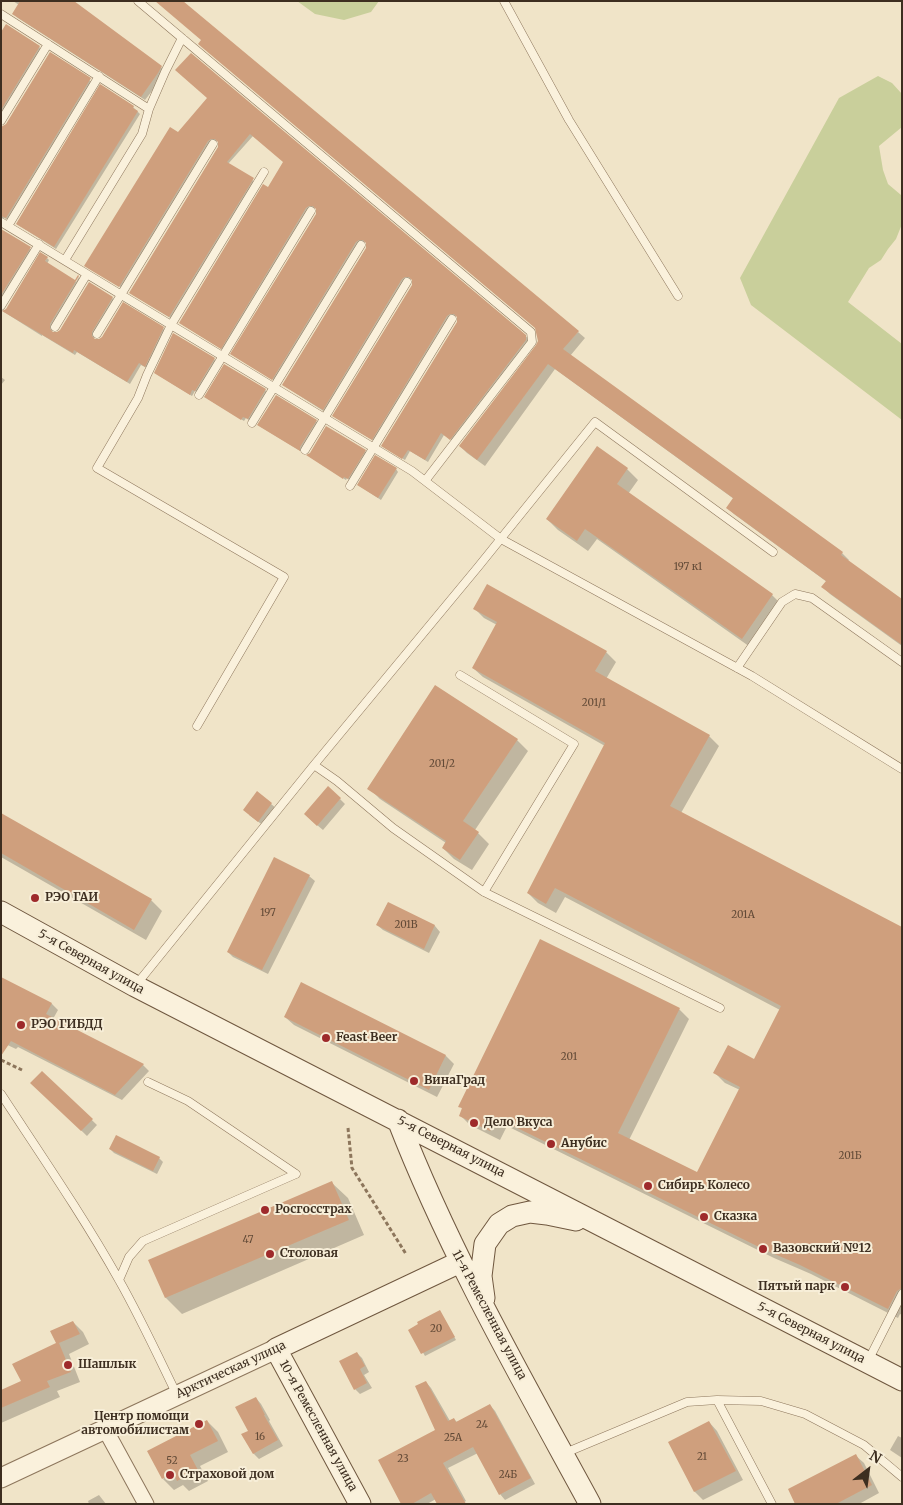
<!DOCTYPE html>
<meta charset="utf-8">
<style>
body{margin:0}
#map{position:relative;width:903px;height:1505px;overflow:hidden;background:#f0e4c8;font-family:Merriweather,serif}
canvas{display:block}
.frame{position:absolute;inset:0;border:2px solid #3d2e20;pointer-events:none}
.north{position:absolute;left:843px;top:1445px;width:50px;height:50px;-webkit-text-stroke:4px #f7eed8;paint-order:stroke;rotate:30deg;font-size:14px;font-weight:700;line-height:20px;text-align:center;color:#3d2e20}
.north::after{content:'';display:block;margin:auto;width:18px;height:22px;background:#3d2e20;clip-path:polygon(50% 0,100% 100%,50% 72%,0 100%)}
</style>
<div id="map">
<canvas width="903" height="1505"></canvas>
<div class="frame"></div>
<div class="north">N</div>
</div>
<script>
const ctx = document.querySelector('canvas').getContext('2d');
ctx.lineJoin = 'round';
function paint(path, color) { ctx.fillStyle = color; ctx.fill(path, 'evenodd'); }
function stroke(path, color, width, dash) { ctx.strokeStyle = color; ctx.lineWidth = width; ctx.lineCap = dash ? 'butt' : 'round'; ctx.setLineDash(dash || []); ctx.stroke(path); }
function write(font, color, halo, rows, align = 'center') {
  ctx.font = font + ' Merriweather,serif'; ctx.lineWidth = 4; ctx.setLineDash([]); ctx.textBaseline = 'middle'; ctx.strokeStyle = halo; ctx.fillStyle = color; for (const [text, x, y, turn = 0] of rows) {
    ctx.save(); ctx.translate(x, y); ctx.rotate((+turn || 0) * Math.PI / 180); ctx.textAlign = isNaN(turn) ? turn : align; if (halo) ctx.strokeText(text, 0, 0); ctx.fillText(text, 0, 0); ctx.restore();
  }
}
const green = new Path2D(`
 M297,1H379L371,12L344,20L315,14Z
 M878,76L892,83L902,94V127L879,146L883,170L888,184L901,195L902,224L896,239L888,249L881,260L869,268L848,302L902,344V420L751,305L740,278L839,98Z`);
const shadow = new Path2D(`
 M13,1H72L161,67L165,71L162,78L145,100L18,18L14,14L19,5Z
 M7,26L42,49L1,116V34Z
 M50,54L92,82L9,220L4,218L1,220V128L7,125Z
 M209,98L528,338V343L453,441L444,435L428,462L410,451L405,460L385,448L458,322V316H452L374,441L336,418L413,285V279H407L325,412L283,385L367,248V242H361L275,381L234,356L317,214V208H311L223,350L183,325L285,162L253,136L228,164L255,182L172,319L133,295L219,147V141H213L122,288L88,268L178,133Z
 M133,107L140,114L56,249L20,226L17,224Z
 M1,230L32,250L1,301Z
 M47,258L49,260L47,264L76,282L79,277L81,279L52,327V333H58L112,298L115,300L94,334V340H100L163,328L165,331L147,368L141,365L130,384L77,352L75,355L42,335V336L4,312L7,310Z
 M578,332L585,338L570,356L842,553L849,560L848,561L902,600V646L830,594L823,587L827,582L734,514L728,508L734,499L555,369L485,466L467,453L460,446Z
 M214,359L216,361L197,393L195,391L192,396L158,375Z
 M225,366L268,392L250,421L246,418L244,421L208,399Z
 M1,377L5,380L1,385Z
 M316,421L318,423L302,452L261,427Z
 M597,448L627,469L638,480L628,494L772,595L783,606L753,649L597,539L588,551L558,530L547,519Z
 M365,451L367,453L350,481L347,478L346,480L310,457Z
 M396,469L398,472L381,500L361,487Z
 M475,609L606,652L616,662L606,679L709,736L719,746L681,813L902,928V1315L900,1314L898,1318L811,1274L774,1258L507,1126L500,1140L470,1125L460,1115L463,1110L460,1106L679,1009L689,1019L629,1140L697,1174L740,1090L725,1083L715,1073L754,1061L780,1010L565,897L556,913L538,903L528,893L605,746L483,677L473,668L497,625L484,618Z
 M517,740L528,751L475,830L489,844L472,870L454,859L443,848L446,843L380,799L369,788Z
 M258,793L277,809L264,826L249,815Z
 M340,799L345,804L323,830L311,820Z
 M1,815L151,900L162,911L146,940L1,857Z
 M309,876L315,881L268,974L233,957L228,952Z
 M388,903L435,926L440,932L429,953L383,930L377,925Z
 M1,978L52,1004L58,1010L53,1019L143,1065L149,1071L122,1100L18,1047L16,1049L1,1042Z
 M285,1017L446,1056L454,1064L437,1097L294,1025Z
 M42,1072L97,1125L87,1136L32,1083Z
 M110,1149L159,1158L163,1162L157,1174L114,1153Z
 M332,1183L348,1198L364,1235L182,1314L166,1298L150,1261Z
 M440,1311L456,1340L425,1356L410,1330Z
 M73,1322L83,1332L89,1344L69,1354L80,1382L57,1391L60,1397L1,1423V1392L22,1382L57,1344Z
 M357,1353L362,1358L369,1372L364,1375L372,1388L360,1394L355,1389Z
 M426,1382L431,1388L450,1421L454,1419L457,1422L490,1405L495,1411L535,1484L505,1500L500,1494L478,1453L448,1468L466,1501L461,1504L436,1499L427,1504H402L437,1431Z
 M256,1398L261,1404L270,1420L269,1421L283,1446L259,1459L254,1454L243,1435L250,1431Z
 M207,1421L218,1432L228,1452L200,1466L208,1481L189,1491L183,1485L174,1490L163,1479Z
 M709,1422L717,1431L743,1480L703,1500L695,1492L670,1443Z
 M898,1436L902,1438V1458L890,1450Z
 M855,1455L864,1463L879,1493L859,1504H797Z
 M99,1495L106,1504H89L88,1501Z`);
const building = new Path2D(`
 M20,1H74L162,66L158,73L141,97L12,14Z
 M155,1H183L579,331L563,349L843,552L841,555L902,599V645L821,587L826,581L726,508L733,498L548,364L477,460L459,446L536,345L538,341L535,328L198,44L201,40Z
 M6,24L40,46L1,110V32Z
 M50,52L91,78L6,218L1,216V127L6,124Z
 M191,53L526,335V340L450,440L441,433L425,460L408,450L402,459L381,446L457,322V317L454,314H450L447,316L372,440L332,416L412,285V280L409,277H405L402,279L323,410L282,385L366,248V243L363,240H359L356,242L272,380L230,354L316,214V209L313,206H309L306,208L221,349L179,323L263,184L268,187L283,162L250,134L227,162L254,178L169,317L129,293L218,147V142L215,139H211L208,141L119,287L84,266L170,127L178,132L207,98L175,70Z
 M100,84L134,106L133,108L138,111L54,247L16,224Z
 M1,229L31,247L1,295Z
 M40,252L48,257L45,261L75,280L78,275L79,276L50,324V329L53,332H57L60,330L89,282L113,297L92,332V336L95,339H99L102,337L123,302L164,327L145,367L139,363L127,382L74,350L73,353L2,311L6,309Z
 M173,333L215,358L195,391L192,390L190,395L154,373Z
 M224,364L266,389L248,419L243,417L241,420L204,397Z
 M276,395L317,420L300,447V451L257,425Z
 M326,426L366,450L348,479L344,477L343,479L306,455L310,453Z
 M597,446L628,468L617,484L773,594L742,639L585,529L577,541L546,519Z
 M375,455L397,468L378,498L357,485Z
 M487,584L607,651L595,671L710,735L670,806L902,927V1288L897,1291L888,1309L800,1265L763,1249L497,1118L490,1131L459,1116L462,1108L458,1107L540,939L680,1008L618,1133L697,1172L740,1087L713,1073L728,1045L754,1059L781,1006L555,888L546,904L527,893L605,743L472,668L497,622L473,609Z
 M435,685L518,739L463,821L479,832L460,860L442,848L446,841L367,789Z
 M328,786L341,798L317,826L304,814Z
 M257,791L272,803L258,822L243,810Z
 M1,813L152,899L134,930L1,853Z
 M274,857L310,875L262,970L227,952Z
 M388,902L435,925L424,949L376,925Z
 M1,977L52,1003L46,1014L144,1064L115,1095L11,1041L1,1056Z
 M301,982L446,1055L429,1090L284,1017Z
 M42,1071L93,1119L81,1131L30,1083Z
 M116,1135L160,1157L153,1171L109,1149Z
 M332,1181L349,1220L165,1298L148,1260Z
 M440,1310L455,1337L421,1354L408,1330L418,1324L417,1322Z
 M73,1321L80,1334L59,1343L71,1372L47,1381L50,1387L1,1408V1390L21,1381L12,1364L56,1343L50,1331Z
 M357,1352L365,1366L360,1369L367,1383L354,1390L339,1361Z
 M426,1381L448,1421L454,1418L456,1422L490,1404L531,1478L499,1495L473,1447L443,1463L466,1504H437L431,1493L412,1504H401L378,1460L435,1430L415,1386Z
 M256,1397L265,1415H264L278,1440L253,1454L241,1434L248,1431L235,1407Z
 M207,1420L218,1441L190,1455L198,1470L177,1481L173,1473L162,1479L147,1451Z
 M709,1421L736,1471L694,1492L668,1442Z
 M856,1454L872,1485L836,1504H795L788,1489Z`);
const path = new Path2D(`
 M1,1060L22,1070
 M348,1128L352,1168L406,1254`);
const service = new Path2D(`
 M138,1L531,332L532,342L425,481
 M504,1L569,120L678,296
 M1,14L149,109
 M1,121L48,44
 M1,222L412,471L501,539L752,676L902,769
 M8,226L99,76
 M65,260L142,134L149,109L165,72L182,38
 M1,306L39,244
 M55,327L87,274
 M97,334L213,144
 M199,395L311,211
 M252,423L361,245
 M305,450L407,282
 M350,486L452,319
 M737,668L782,602L795,594L812,598L902,662
 M460,675L574,744L484,892
 M197,726L284,577L97,468L138,398L147,375L171,325L264,172
 M314,765L478,567L595,422L773,552
 M136,985L314,765L337,781L393,828L484,892L720,1008
 M148,1082L188,1101L296,1174
 M1,1094C41,1155 83,1216 119,1280C140,1317 158,1356 177,1395
 M119,1280L129,1257L143,1241L296,1174
 M868,1361L902,1294
 M717,1400L761,1401L805,1414L864,1445L902,1477
 M565,1453L687,1402L717,1400L772,1504`);
const minor = new Path2D(`
 M105,1429L146,1504`);
const tertiary = new Path2D(`
 M1,1478L276,1349`);
const secondary = new Path2D(`
 M1,912L135,986L902,1380
 M398,1120C450,1254 522,1379 590,1504
 M484,1298L481,1276L485,1244L499,1224L512,1216L530,1212L547,1214L576,1220
 M360,1504L276,1349L460,1262`);
const markers = [
 [35,898,5,"#9e2a2b"],
 [21,1025,5,"#9e2a2b"],
 [326,1038,5,"#9e2a2b"],
 [414,1081,5,"#9e2a2b"],
 [474,1123,5,"#9e2a2b"],
 [551,1144,5,"#9e2a2b"],
 [648,1186,5,"#9e2a2b"],
 [265,1210,5,"#9e2a2b"],
 [704,1217,5,"#9e2a2b"],
 [763,1249,5,"#9e2a2b"],
 [270,1254,5,"#9e2a2b"],
 [845,1287,5,"#9e2a2b"],
 [68,1365,5,"#9e2a2b"],
 [199,1424,5,"#9e2a2b"],
 [170,1475,5,"#9e2a2b"]
];
const numberNames = [
 ["197 к1",688,567],
 ["201/1",594,703],
 ["201/2",442,764],
 ["197",268,913],
 ["201А",743,915],
 ["201В",406,925],
 ["201",569,1057],
 ["201Б",850,1156],
 ["47",248,1240],
 ["20",436,1329],
 ["24",482,1425],
 ["16",260,1437],
 ["25А",453,1438],
 ["21",702,1457],
 ["23",403,1459],
 ["52",172,1461],
 ["24Б",508,1475]
];
const poiNames = [
 ["РЭО ГАИ",45,898],
 ["РЭО ГИБДД",31,1025],
 ["Feast Beer",336,1038],
 ["ВинаГрад",424,1081],
 ["Дело Вкуса",484,1123],
 ["Анубис",561,1144],
 ["Сибирь Колесо",658,1186],
 ["Росгосстрах",275,1210],
 ["Сказка",714,1217],
 ["Вазовский №12",773,1249],
 ["Столовая",280,1254],
 ["Пятый парк",835,1287,"right"],
 ["Шашлык",78,1365],
 ["Центр помощи",189,1417,"right"],
 ["автомобилистам",189,1431,"right"],
 ["Страховой дом",180,1475]
];
const streetNames = [
 ["5-я Северная улица",91,962,29],
 ["5-я Северная улица",451,1147,27],
 ["11-я Ремесленная улица",489,1315,62],
 ["5-я Северная улица",811,1333,27],
 ["Арктическая улица",231,1370,-25],
 ["10-я Ремесленная улица",318,1426,61]
];
paint(green, '#c9cf9b');
paint(shadow, '#0003');
paint(building, '#cf9f7d');
stroke(service, '#8d765c', 9);
stroke(minor, '#8d765c', 17);
stroke(tertiary, '#8d765c', 21);
stroke(secondary, '#6f573f', 23);
stroke(path, '#8d765c', 3, [4, 2.5]);
stroke(service, '#faf1dc', 8);
stroke(minor, '#faf1dc', 15);
stroke(tertiary, '#faf1dc', 19);
stroke(secondary, '#faf1dc', 21);
for (const [x, y, r, color] of markers) { const dot = new Path2D(); dot.arc(x, y, r, 0, 2 * Math.PI); ctx.fillStyle = color; ctx.fill(dot); stroke(dot, '#f7eed8', 2); }
write('10px', '#624a37', null, numberNames);
write('bold 12px', '#3d2e20', '#f7eed8', poiNames, 'left');
write('12px', '#3d2e20', '#f7eed8', streetNames);
</script>
